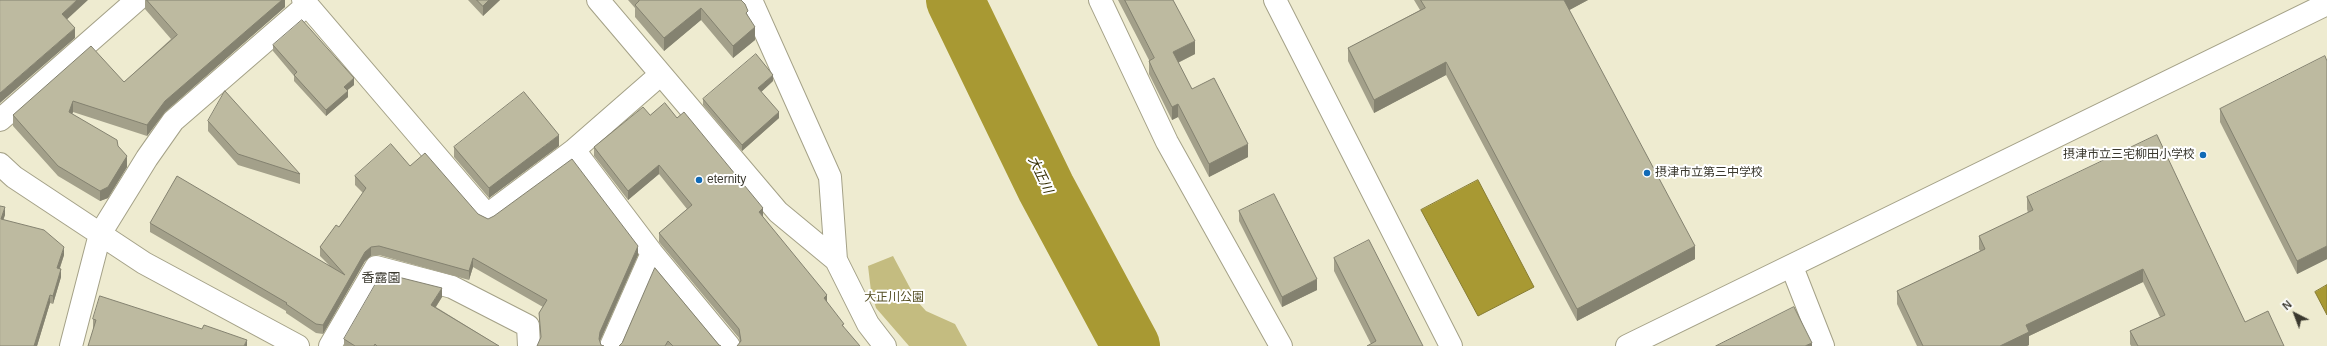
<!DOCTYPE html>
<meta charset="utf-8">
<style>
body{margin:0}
#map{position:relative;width:2327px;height:346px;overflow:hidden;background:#eeebd0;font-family:Arial,sans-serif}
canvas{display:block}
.north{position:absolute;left:2275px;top:294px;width:40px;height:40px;-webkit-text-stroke:3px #fff;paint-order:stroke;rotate:318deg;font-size:11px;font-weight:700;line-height:16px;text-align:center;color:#3a382e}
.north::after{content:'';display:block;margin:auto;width:14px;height:18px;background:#3a382e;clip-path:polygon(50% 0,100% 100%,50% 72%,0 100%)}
</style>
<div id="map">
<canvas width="2327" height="346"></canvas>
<div class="north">N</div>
</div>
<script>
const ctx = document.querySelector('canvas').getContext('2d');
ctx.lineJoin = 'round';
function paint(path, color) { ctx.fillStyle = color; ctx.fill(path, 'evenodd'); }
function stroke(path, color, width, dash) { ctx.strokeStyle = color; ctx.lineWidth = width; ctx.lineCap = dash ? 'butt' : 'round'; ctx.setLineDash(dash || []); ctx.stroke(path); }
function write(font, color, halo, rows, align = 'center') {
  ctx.font = font + ' Arial,"Noto Sans JP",sans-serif'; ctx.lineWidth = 4; ctx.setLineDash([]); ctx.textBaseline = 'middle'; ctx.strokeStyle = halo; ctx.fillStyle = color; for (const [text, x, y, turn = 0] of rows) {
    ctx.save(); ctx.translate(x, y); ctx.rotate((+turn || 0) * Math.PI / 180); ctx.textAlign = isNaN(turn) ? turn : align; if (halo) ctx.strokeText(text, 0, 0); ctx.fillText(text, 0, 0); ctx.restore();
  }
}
const green = new Path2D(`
 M893,256L917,301L926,311L955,324L967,346H909L876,308L871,291L868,266Z`);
const water = new Path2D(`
 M1478,180L1534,287L1478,316L1421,210Z
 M2327,285V315L2315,292Z`);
const river = new Path2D(`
 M955,0L1046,188L1131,346`);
const minor = new Path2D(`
 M303,0L487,215L574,150L660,75
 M598,0L778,212L836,260L868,324L885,346
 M751,0L830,177L836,260
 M1100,0L1167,142L1281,346
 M0,120L137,0
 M574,150L652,253L729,346
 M0,164L14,177L144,263L298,346
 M1792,267L1823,346
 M71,346L100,234L147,158L173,121L307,5
 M330,346L376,267L452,287L528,326L529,346
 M611,346L652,253`);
const tertiary = new Path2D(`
 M1275,0L1451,346
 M1627,346L2327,4`);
const wall = new Path2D(`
 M145,0H285V7L165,112L147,136L73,112L72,114L118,146L127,167L108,198L100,201L58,176L13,126V115L124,82L171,39L145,9Z
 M468,0H500L483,16Z
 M628,0H741L748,16L755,40L733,58L701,20L664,51L635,17V8Z
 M1118,0H1173L1195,54L1178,63L1192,89L1248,157L1209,177L1178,117L1172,120L1149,74V60Z
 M1414,0H1588L1569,10L1695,259L1577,321L1446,75L1374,113L1348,61V48L1420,10Z
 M273,45L354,85L347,90L348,97L326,116L294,81V76L273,51Z
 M2327,61V259L2297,274L2220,122V109Z
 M773,81L761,92L779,118L742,151L703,105V99Z
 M650,115L677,118L763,217L827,302L844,327L740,343L739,338L659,242V233L687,209L659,174L628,200L594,156V147Z
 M208,121L300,174V184L238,165L208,131Z
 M559,146L489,198L454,157V147Z
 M410,166L478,214L488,219L638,255L600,341L541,338L539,313L543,307L473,267L469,280L379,255L371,256L365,261L323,334L316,333L286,313V311L150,232V223L329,265L320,256V247L339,227L363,193L355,185V176Z
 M2027,197L2245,322L2284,346H2131L2130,344V331L2160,317L2143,282L2029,336V345L2027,346H1917L1897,304V291L1980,251L1979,249V236L2028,213L2027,209Z
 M0,206L5,215L3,219L64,255L60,268L61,277L53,304L50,303L37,346H0Z
 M1239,211L1317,290L1282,307L1239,221Z
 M1334,258L1423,346L1371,344L1334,271Z
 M655,268L719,345L721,346H619L622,343Z
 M442,297L436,307L499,346H344V339Z
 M93,319L247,346L93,329Z`);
const shadedWall = new Path2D(`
 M77,0H88L62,24V14Z
 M282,0H285V7L165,112L147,136V125L165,101Z
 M489,0H500L483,16V6Z
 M1564,0H1588L1564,13Z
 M701,8V20L664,51V38Z
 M755,27V40L733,58V46Z
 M75,28V38L0,103V93Z
 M1195,41V54L1173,65V52Z
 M1446,62V75L1374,113V100Z
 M773,75V81L758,95V88Z
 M354,78V85L344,93V87Z
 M348,91V97L326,116V110Z
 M73,101V112L69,122V112Z
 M1178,104V117L1172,120V107Z
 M779,112V118L742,151V145Z
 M559,135V146L489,198V188Z
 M1248,144V157L1209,177V164Z
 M127,156V167L108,198L100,201V191Z
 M659,165V174L628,200V191Z
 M5,207V215L1,227V219Z
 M763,208V217L759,212Z
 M638,246V255L600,341L599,339L600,332Z
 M1695,246V259L1577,321V309Z
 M2327,246V259L2297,274V261Z
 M64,247V255L57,276V268Z
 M371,247V256L365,261L323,334V325L365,252Z
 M473,258V267L469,280V271Z
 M61,269V277L53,304V296Z
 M2143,269V282L2029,336V345L2027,346H2000L2026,325Z
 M1317,279V290L1282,307V297Z
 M442,288V297L431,314V305Z
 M50,295V303L37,346H34Z
 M827,295V304L824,298Z
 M247,340V346H244Z
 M1812,343V346H1805Z`);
const building = new Path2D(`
 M0,0H77L62,14L75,28L0,93Z
 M147,0H282L165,101L147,125L73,101L69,112L117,140L118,146L127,156L108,187L100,191L58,166L13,115L91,46L124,82L177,35Z
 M477,0H489L483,6Z
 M639,0H741L745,4L748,11L746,13L755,27L733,46L701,8L664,38L635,5L639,1Z
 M1125,0H1173L1195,41L1173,52L1192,89L1214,78L1248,144L1209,164L1178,104L1172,107L1153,70L1149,61L1154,58Z
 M1421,0H1564L1695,246L1577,309L1446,62L1374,100L1348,48L1425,8Z
 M302,20L354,78L344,87L348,91L326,110L294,75L297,72L273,45Z
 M756,54L773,75L758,88L779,112L742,145L703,99Z
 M2325,56L2327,61V246L2297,261L2220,109Z
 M225,91L300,174L238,154L208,121Z
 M524,92L559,135L489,188L454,147Z
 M665,103L677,118L684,112L763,208L759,212L827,295L824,298L844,324L842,325L860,346H737L741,341L739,329L659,233L692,205L659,165L628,191L594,147L643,107L650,115Z
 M2157,135L2245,322L2268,311L2284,346H2138L2130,331L2165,315L2143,269L2026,325L2029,332L2000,346H1923L1897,291L1985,249L1979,236L2033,210L2027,197Z
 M391,144L410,166L425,153L478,214L488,219L494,216L572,159L638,246L600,332L599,339L601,345L604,346H537L541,337L539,313L547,300L473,258L469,271L379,246L371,247L365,252L323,325L316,324L286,304L287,303L150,223L177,176L345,275L320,247L336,225L339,227L366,188L355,176Z
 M1274,194L1317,279L1282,297L1239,211Z
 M0,206L5,207L1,219L44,230L64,247L57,268L61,269L53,296L50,295L34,346H0Z
 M1369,240L1423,346H1367L1376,341L1334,258Z
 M655,268L719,345L721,346H673L668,341L665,346H619L622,343Z
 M382,273L442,288L431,305L499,346H377L375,344L374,346H355L344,339Z
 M100,296L202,329L204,325L247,340L244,346H88L96,320L93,319Z
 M1794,307L1812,343L1805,346H1716Z`);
const markers = [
 [2203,155,4,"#106ab7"],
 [1647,173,4,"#106ab7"],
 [699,180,4,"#106ab7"]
];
const poiNames = [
 ["摂津市立三宅柳田小学校",2195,155,"right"],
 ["摂津市立第三中学校",1655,173],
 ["eternity",707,180]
];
const parkNames = [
 ["大正川公園",894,298]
];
const waterNames = [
 ["大正川",1040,175,64]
];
const neighbourhoodNames = [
 ["香露園",381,278]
];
paint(green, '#c4bc80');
paint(water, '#a89933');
stroke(water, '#877c32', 1);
stroke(river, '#a89933', 58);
stroke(minor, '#a4a187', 24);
stroke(tertiary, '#a4a187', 24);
stroke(minor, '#fff', 22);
stroke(tertiary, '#fff', 22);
paint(wall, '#a3a08a');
paint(shadedWall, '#848270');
paint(building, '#bdbaa0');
stroke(building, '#848270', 1);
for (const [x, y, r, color] of markers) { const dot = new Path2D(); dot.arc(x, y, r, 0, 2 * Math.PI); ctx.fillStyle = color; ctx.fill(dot); stroke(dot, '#fff', 1.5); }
write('12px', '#3a382e', '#fff', poiNames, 'left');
write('12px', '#565026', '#fff', parkNames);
write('italic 13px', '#332d01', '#fff', waterNames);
write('13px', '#3a382e', '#fff', neighbourhoodNames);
</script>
